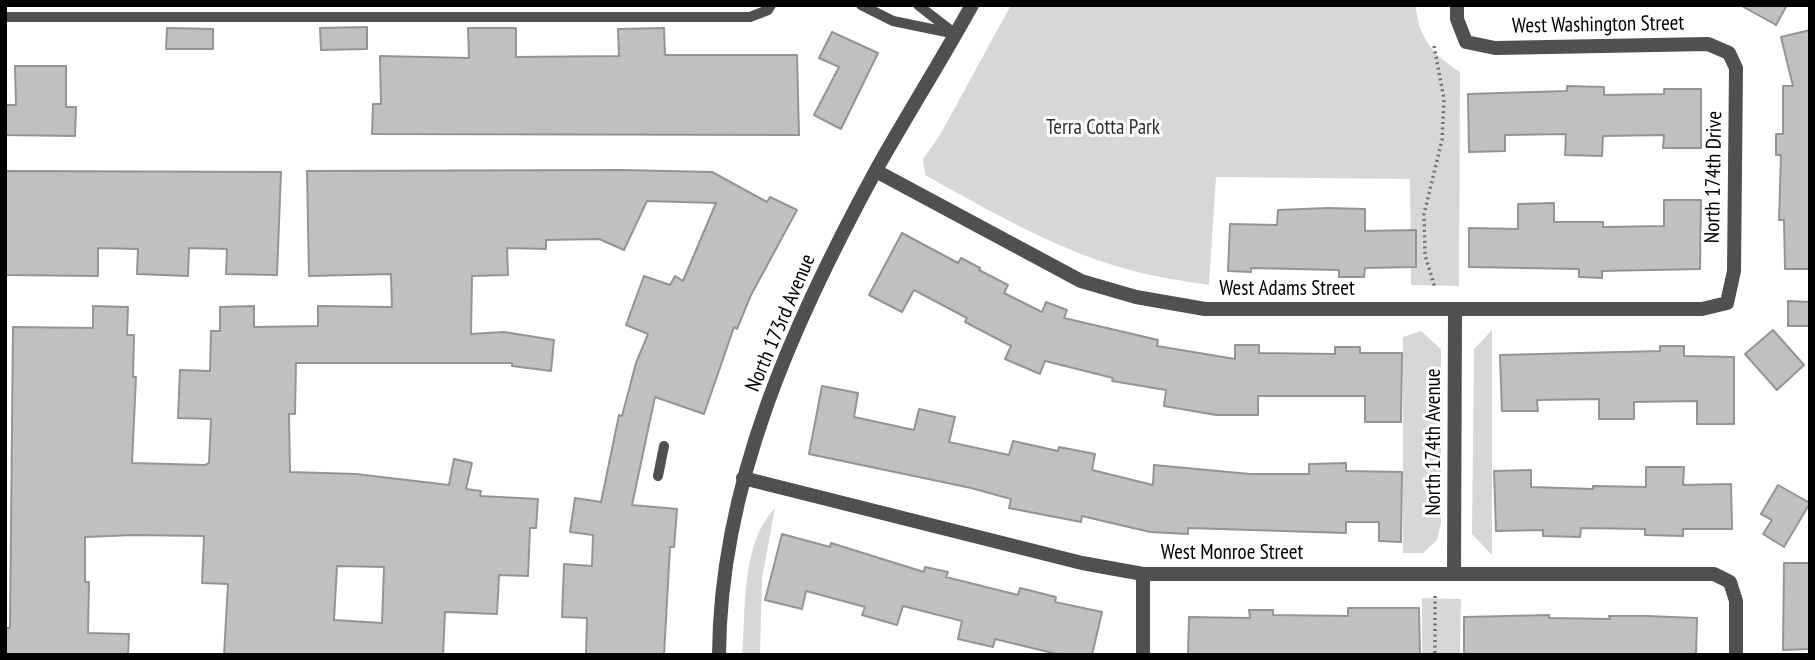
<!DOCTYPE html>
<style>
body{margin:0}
#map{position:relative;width:1815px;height:660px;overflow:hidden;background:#fff;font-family:"PT Sans Narrow",sans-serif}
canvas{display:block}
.frame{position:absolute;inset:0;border:7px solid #000;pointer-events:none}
</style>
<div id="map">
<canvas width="1815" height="660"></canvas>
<div class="frame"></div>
</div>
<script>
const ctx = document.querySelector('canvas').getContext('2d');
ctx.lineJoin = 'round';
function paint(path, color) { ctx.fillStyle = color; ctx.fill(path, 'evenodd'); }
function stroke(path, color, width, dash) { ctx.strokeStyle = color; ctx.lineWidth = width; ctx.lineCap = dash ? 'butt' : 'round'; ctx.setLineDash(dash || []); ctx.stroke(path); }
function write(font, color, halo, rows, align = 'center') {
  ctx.font = font + ' "PT Sans Narrow",sans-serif'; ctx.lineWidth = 6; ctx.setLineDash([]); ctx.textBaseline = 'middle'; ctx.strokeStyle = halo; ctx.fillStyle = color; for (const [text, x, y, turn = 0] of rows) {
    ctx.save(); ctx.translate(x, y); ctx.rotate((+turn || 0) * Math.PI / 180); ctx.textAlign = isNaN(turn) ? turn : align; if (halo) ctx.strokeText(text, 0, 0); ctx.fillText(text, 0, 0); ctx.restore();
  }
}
const green = new Path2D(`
 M1011,5H1416C1417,36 1434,56 1460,72L1459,286L1411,285L1410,179L1216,177L1209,285C1182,281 1156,277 1130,270C1058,251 990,211 925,175L923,159L940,135Z
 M1492,330V555L1472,534L1474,349Z
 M1421,331L1441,349V522L1437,540L1423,553H1403V337Z
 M775,508L762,579L760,655H742C746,608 741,543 775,508Z
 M1422,598L1461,599L1460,655H1422Z`);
const building = new Path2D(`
 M1740,5H1787L1776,25Z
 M367,27V49L321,50L320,28Z
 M167,28L213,29V49H166Z
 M468,28H516V57L619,56L618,29L664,28L665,55H797L799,135L372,134L373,104H381L380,56L469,58Z
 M1810,30V269H1785L1784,220H1779L1781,155H1776V134H1783V86H1793L1781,37Z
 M832,32L878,53L841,129L814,115L839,67L819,58Z
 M15,66H66V107H76L75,136L5,135V105H16Z
 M1567,86L1604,87V95L1664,94V89H1701V148H1663L1664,135L1603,136L1602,156L1565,155L1566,134L1505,135V151L1469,152L1468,94L1567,91Z
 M621,170L712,172L767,202L770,197L797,210L751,295L737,329L734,327L704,414L655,397L632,505L677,509L674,547H670L664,655H586L587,618L562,617L564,564L592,566L593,535L570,532L575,498L601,502L619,415L622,416L636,363L648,334L626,325L644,276L670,285L675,276L683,281L716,203L647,201L624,250L599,239L546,240V249L507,248L508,275L472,276L471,334L504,332L554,340L551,371L512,366V363H296L295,414H289L290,472L356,474L449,485L454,459L472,463L466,489L481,491L480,496L538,499L536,528H530L528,576L499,575L497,614L445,612L443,655H224L228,584L202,583L204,536L134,535L85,537V582H89L88,633L129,634L128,655H5V628H10L13,327L93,328V306L128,307L127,335H134L133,377H136L132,463L205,465L209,463L211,419L178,418L180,370L210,371L211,331H220V307L254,306V327L318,326V306L392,307L391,274L309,276L307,171ZM337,566L384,567L382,623L334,620Z
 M5,171L281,172L277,275L226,274L227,249L189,248L188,276L137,274L138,249L98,248V276L5,275Z
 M1664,200H1701L1700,269L1602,271V278L1579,277V269L1469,267V228L1518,229V204L1554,203V222H1603V227L1664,226Z
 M1328,208L1365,209V231L1416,230V267L1365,268L1364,277H1339V270L1251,268V272L1228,271L1230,224L1277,225L1278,210Z
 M902,233L958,263L961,258L980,268L979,270L1008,285L1004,293L1042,312L1046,302L1067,310L1064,318L1158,340L1157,346L1235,359V345H1259V353L1335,354V347H1360V353H1402L1401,422H1365V396H1258V415H1216L1164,406L1166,390L1112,381L1113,378L1045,361L1040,374L1005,359L1011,346L965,322L967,318L914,290L902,312L869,295Z
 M1788,301L1810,302V326H1788Z
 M1773,330L1804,365L1777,390L1745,354Z
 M1660,346H1684V356L1734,357V424H1697V401L1634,402V419H1599V399L1537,400L1538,411H1502L1500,355L1660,351Z
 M822,386L858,393L854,417L914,430L919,409L955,417L949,442L1009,455L1013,441L1058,451L1059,447L1095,454L1092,470L1153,485L1154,465L1250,474H1309V464L1346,463V471L1402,472L1401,542L1379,541V522H1346V533L1188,528V534L1150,532L1082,516L1081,522L1009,508L1011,499L971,488L809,454Z
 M1646,467H1684L1683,485L1731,484L1732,529H1683V536L1645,535V529L1581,528L1580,537L1543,536V530L1496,531L1494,471L1531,470V487L1593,489V486L1646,487Z
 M1778,485L1810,503L1784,547L1763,534L1772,520L1761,514Z
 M782,534L830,547L831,543L924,572L925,567L948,572L946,577L1018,595L1020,588L1056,597L1055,602L1102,612L1092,655H1061L995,639L993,647L958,639L962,621L903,606L897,625L862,615L865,607L806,591L802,609L765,600Z
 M1784,563H1810V649L1783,650Z
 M1348,608H1419L1420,655H1188L1189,617L1250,618L1249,610H1273V615L1348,616Z
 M1549,615V618L1610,619L1609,616H1647L1697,618L1696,655H1464V617Z`);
const path = new Path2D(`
 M1434,46L1444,99L1442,140L1424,214L1425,255L1435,288
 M1435,596V655`);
const service = new Path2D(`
 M861,5L893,21L956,34
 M918,5L954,33
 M5,17H750L768,10L771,5
 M658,476L664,446`);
const minor = new Path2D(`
 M876,171L1081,281L1136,297L1205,309H1702L1727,303L1734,271L1736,68L1729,53L1708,44L1495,48L1466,42L1457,19V5
 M743,478L1082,563L1143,574H1714L1730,582L1736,601V655
 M1454,574L1455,310
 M1143,655V574`);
const tertiary = new Path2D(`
 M719,655C720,482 795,319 876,170C907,115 941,61 972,5`);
const streetNames = [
 ["West Washington Street",1598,25,-1],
 ["North 174th Drive",1714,177,-89],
 ["West Adams Street",1287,289],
 ["North 173rd Avenue",781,323,-67],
 ["North 174th Avenue",1434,442,-90],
 ["West Monroe Street",1232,553]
];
const parkNames = [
 ["Terra Cotta Park",1103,128]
];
paint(green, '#d7d7d7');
paint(building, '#c0c0c0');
stroke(building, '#949494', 2);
stroke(path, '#727272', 3.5, [2, 3.5]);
stroke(service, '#505050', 10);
stroke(minor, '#505050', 14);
stroke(tertiary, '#505050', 14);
write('21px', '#000', '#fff', streetNames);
write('21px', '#2e2e2e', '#fff', parkNames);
</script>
